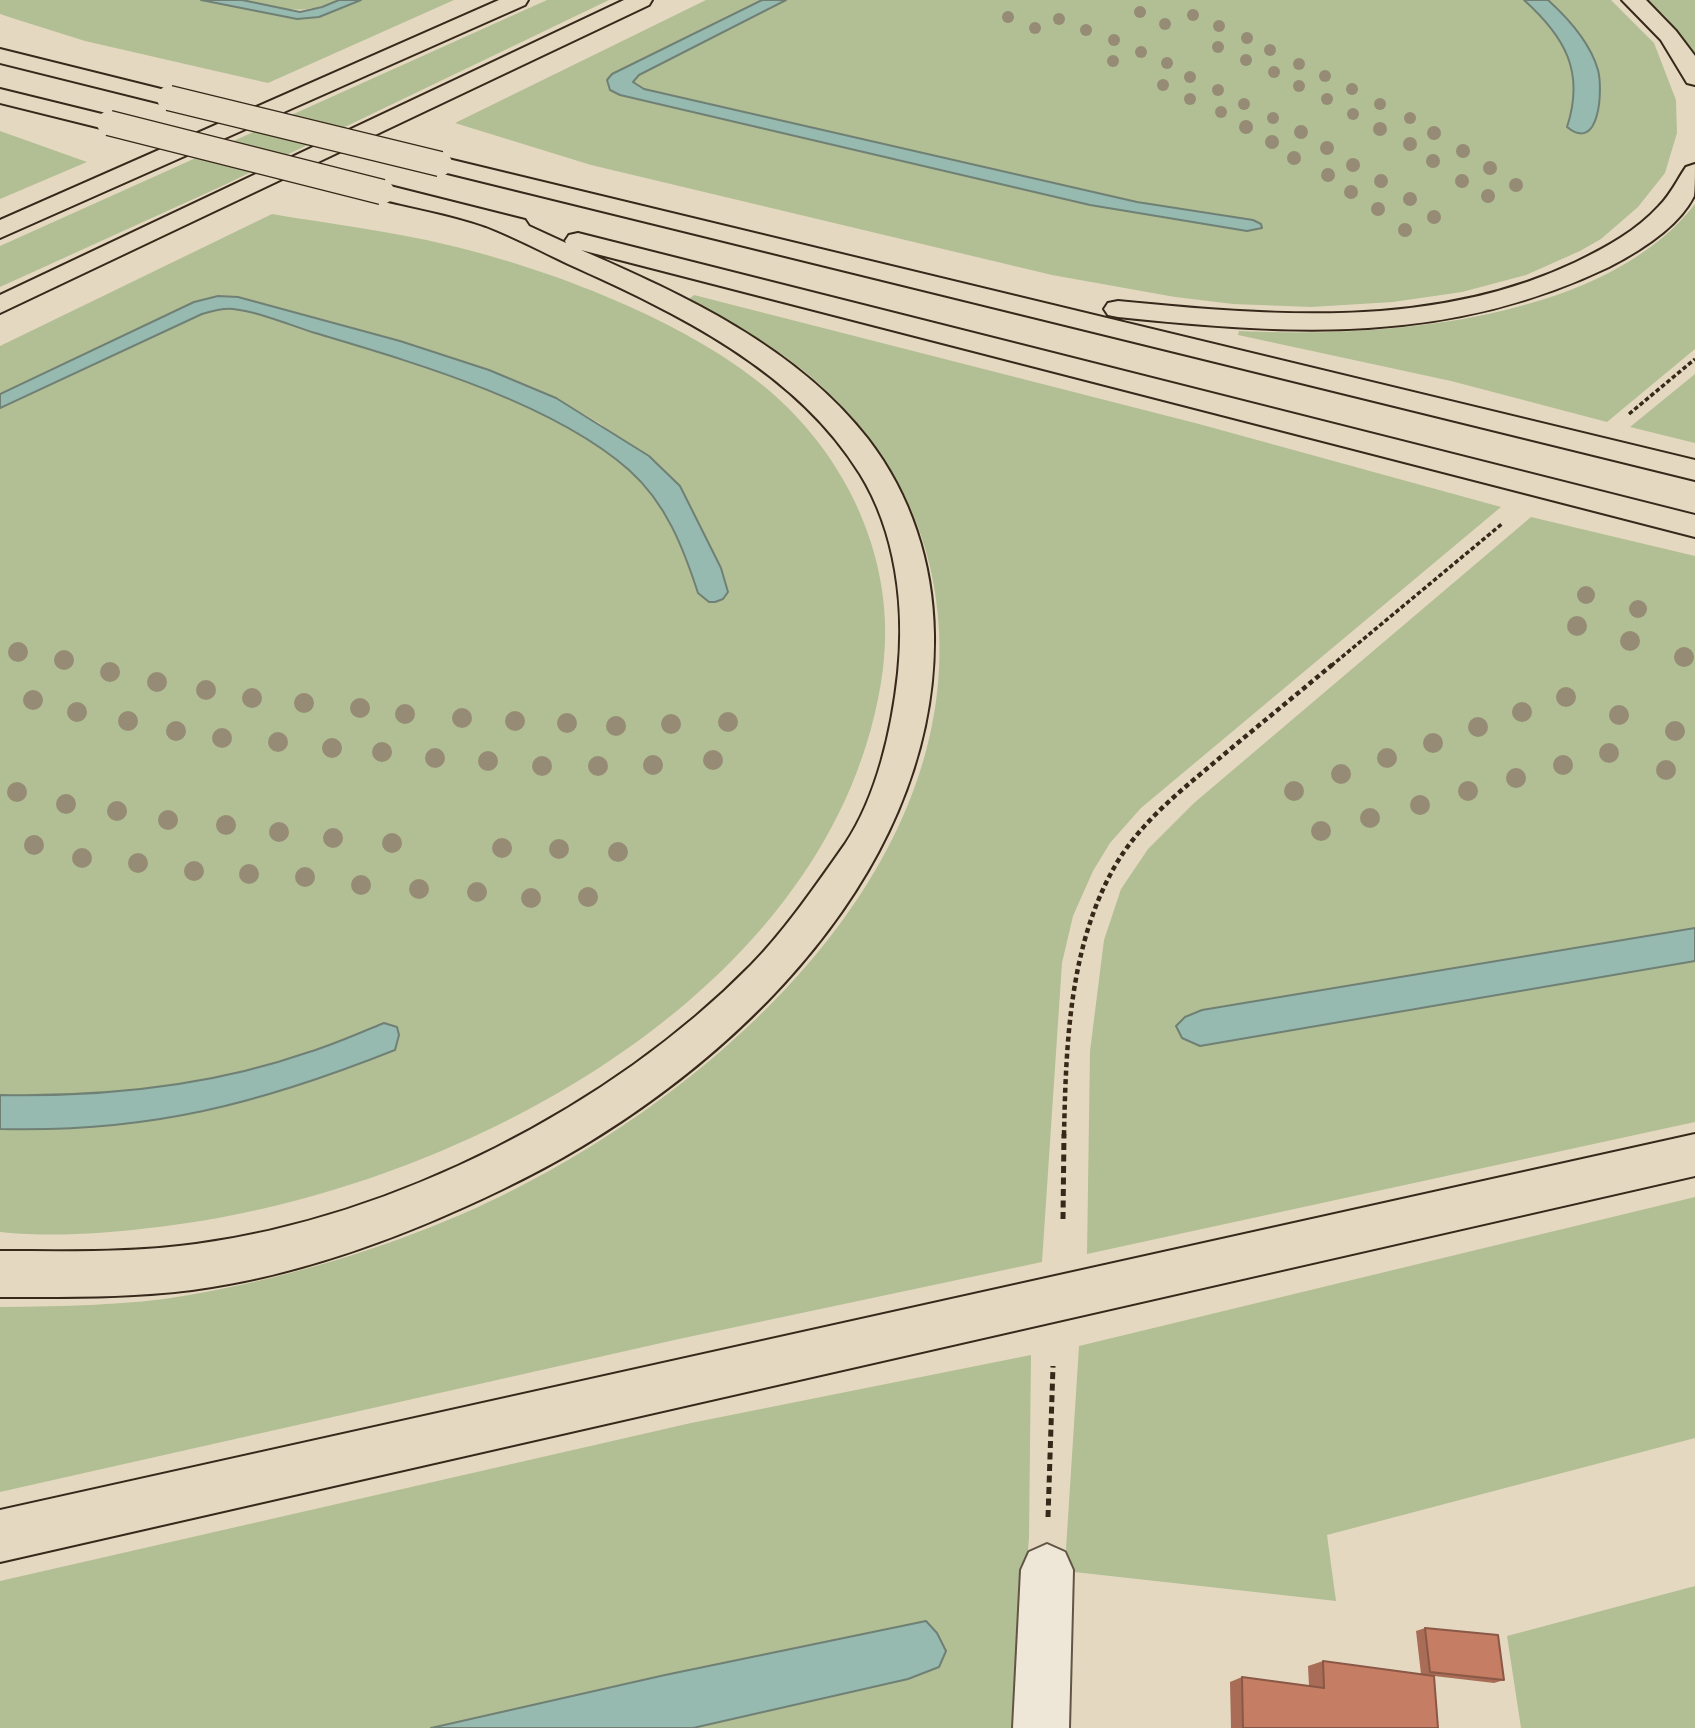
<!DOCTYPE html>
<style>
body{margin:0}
canvas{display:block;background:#e5d8c0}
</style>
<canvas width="1695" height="1728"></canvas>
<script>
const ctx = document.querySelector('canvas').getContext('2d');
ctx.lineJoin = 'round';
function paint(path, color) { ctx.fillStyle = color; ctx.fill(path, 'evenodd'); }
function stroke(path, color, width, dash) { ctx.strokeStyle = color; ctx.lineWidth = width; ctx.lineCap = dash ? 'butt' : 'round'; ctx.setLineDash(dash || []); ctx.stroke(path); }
const green = new Path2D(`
 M0,0H201L297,19L319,17L361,0H454L268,83L85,41L12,18L0,14Z
 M242,0H339C301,16 281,9 242,0Z
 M547,0H609L220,187L0,287V246Z
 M706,0H762L612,74L607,80L1090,205L1247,231L1210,213L1137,202L644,89L633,82L639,75L786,0H1524C1565,37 1585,72 1567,126C1576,132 1581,134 1590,128L1560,10L1548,0H1611L1654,43L1676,100L1677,133L1665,173L1638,207L1601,239L1580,251L1526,275L1462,292L1393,302L1311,307L1233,304L1175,297L1052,275L591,165L455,123Z
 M1646,0H1695V53L1665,16Z
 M0,131L87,162L0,199Z
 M1695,204V349L1607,422L1451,381L1238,335L1239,331C1378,338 1603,323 1695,204Z
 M272,214C330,224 391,231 448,245C550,269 684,320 765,387C847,455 897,561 883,669C840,997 446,1197 149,1228C100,1234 49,1237 0,1232V1129C148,1133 259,1104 395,1051L399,1035L384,1023C359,1033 334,1044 309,1052C209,1086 105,1097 0,1095V408L202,314C212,311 223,308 233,309C260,312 289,325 315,333C412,362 552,402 629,470C666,503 683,547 698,593L721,568L680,486L599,423L556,398L489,370L400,341L238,297L218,296L194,302L0,394V346Z
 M694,295L1199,424L1501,507L1141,808L1110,843L1093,871L1073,916L1062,963L1042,1262L679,1339L0,1492V1307C63,1306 127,1306 189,1295C287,1278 384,1249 476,1208C692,1110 952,892 939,631C935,543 899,463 837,401C795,357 741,328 689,299Z
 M1695,374V443L1630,427Z
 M1531,517L1695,556V928L1202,1010L1185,1017L1182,1038L1200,1046L1695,961V1122L1087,1254L1090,1051L1104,940L1121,889L1148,849L1194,803Z
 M1695,1197V1438L1327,1535L1336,1601L1074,1572L1066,1549L1079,1346Z
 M1031,1355L1029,1538L1013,1728H693L908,1679L925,1621L665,1675L431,1728H0V1581L691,1423Z
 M1695,1586V1728H1521L1507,1636Z`);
const water = new Path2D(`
 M201,0H242L300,12L322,7L339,0H361L319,17L297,19Z
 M762,0H786L639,75L633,82L644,89L1137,202L1253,220L1261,224L1262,228L1247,231L1090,205L620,95L610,90L607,80L612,74Z
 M1524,0H1548C1569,19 1590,42 1598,70C1603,89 1600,154 1567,127C1585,72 1565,37 1524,0Z
 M218,296L238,297L400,341L489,370L556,398L649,456L680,486L721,568L728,592L723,599L715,602H709L698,593C683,547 666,503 629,470C552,402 412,362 315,333C289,325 260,312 233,309C223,308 212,311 202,314L0,408V394L194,302Z
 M1695,928V961L1200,1046L1182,1038L1176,1026L1185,1017L1202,1010Z
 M384,1023L397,1027L399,1035L395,1050C259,1104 148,1133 0,1129V1095C105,1097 209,1087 309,1052C335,1044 359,1033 384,1023Z
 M926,1621L937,1633L946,1651L939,1667L908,1679L693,1728H431L665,1675Z`);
const pathFar2 = new Path2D(`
 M1629,414L1695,359
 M1331,666L1503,523`);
const pathFar1 = new Path2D(`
 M1064,1135C1066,1045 1069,946 1115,866C1140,822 1184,788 1222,756C1259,725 1296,695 1333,664`);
const path = new Path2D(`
 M1063,1219L1064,1134
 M1048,1517L1053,1366`);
const street = new Path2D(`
 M1047,1544L1065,1552L1073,1570L1069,1728H1013L1021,1570L1029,1552Z`);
const highway = new Path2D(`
 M499,0H528L525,5L0,238V220Z
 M624,0H652L649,5L0,313V295Z
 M1622,0H1646L1676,31L1695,56V85L1687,83L1661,40Z
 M0,49L177,93L181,98L177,103L169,105L0,63Z
 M0,89L118,118L121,123L118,128L109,130L0,103Z
 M440,157L1695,460V480L431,169L428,164L431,159Z
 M1695,164C1695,174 1695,188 1694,196C1679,227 1638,252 1609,267C1447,345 1292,335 1118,317L1108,315L1104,309L1108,303L1118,301C1272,316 1433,330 1576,262C1607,247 1636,231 1659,206C1671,194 1677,180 1686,167Z
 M382,184L525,220L529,226L566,243L565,241L569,235L578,233L1695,515V537L581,250C684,295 797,347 868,439C911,495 933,563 934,634C938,883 712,1089 503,1189C406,1236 299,1276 192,1290C128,1298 64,1297 0,1297V1251C65,1251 131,1253 196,1244C395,1217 610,1108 751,965C786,929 816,885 845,844C877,796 892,729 898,673C905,607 896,532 860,474C796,370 675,312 568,264C541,251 514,237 486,226C450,213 410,207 373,197L369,192L373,187Z
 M1695,1134V1176L0,1562V1510Z`);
const highwayBridge = new Path2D(`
 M169,98L440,164
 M109,123L382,192`);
const trees = [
 [1140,12,6],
 [1193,15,6],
 [1008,17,6],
 [1059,19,6],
 [1165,24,6],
 [1219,26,6],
 [1035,28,6],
 [1086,30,6],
 [1247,38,6],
 [1114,40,6],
 [1218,47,6],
 [1270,50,6],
 [1141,52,6],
 [1246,60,6],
 [1113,61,6],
 [1167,63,6],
 [1299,64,6],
 [1274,72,6],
 [1325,76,6],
 [1190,77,6],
 [1163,85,6],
 [1299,86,6],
 [1352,89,6],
 [1218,90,6],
 [1190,99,6],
 [1327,99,6],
 [1244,104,6],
 [1380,104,6],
 [1221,112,6],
 [1353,114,6],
 [1273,118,6],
 [1410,118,6],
 [1246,127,7],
 [1380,129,7],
 [1301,132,7],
 [1434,133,7],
 [1272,142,7],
 [1410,144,7],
 [1327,148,7],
 [1463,151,7],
 [1294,158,7],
 [1433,161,7],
 [1353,165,7],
 [1490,168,7],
 [1328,175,7],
 [1381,181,7],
 [1462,181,7],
 [1516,185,7],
 [1351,192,7],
 [1488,196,7],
 [1410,199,7],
 [1378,209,7],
 [1434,217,7],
 [1405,230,7],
 [1586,595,9],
 [1638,609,9],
 [1577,626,10],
 [1630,641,10],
 [18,652,10],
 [1684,657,10],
 [64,660,10],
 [110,672,10],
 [157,682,10],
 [206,690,10],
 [1566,697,10],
 [252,698,10],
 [33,700,10],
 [304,703,10],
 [360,708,10],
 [77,712,10],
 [1522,712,10],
 [405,714,10],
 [1619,715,10],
 [462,718,10],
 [128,721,10],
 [515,721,10],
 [728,722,10],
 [567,723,10],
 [671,724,10],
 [616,726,10],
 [1478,727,10],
 [176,731,10],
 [1675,731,10],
 [222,738,10],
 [278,742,10],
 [1433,743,10],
 [332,748,10],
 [382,752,10],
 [1609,753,10],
 [435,758,10],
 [1387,758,10],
 [713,760,10],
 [488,761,10],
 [653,765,10],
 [1563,765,10],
 [542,766,10],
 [598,766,10],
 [1666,770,10],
 [1341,774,10],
 [1516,778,10],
 [1294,791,10],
 [1468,791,10],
 [17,792,10],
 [66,804,10],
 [1420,805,10],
 [117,811,10],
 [1370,818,10],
 [168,820,10],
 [226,825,10],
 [1321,831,10],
 [279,832,10],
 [333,838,10],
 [392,843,10],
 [34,845,10],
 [502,848,10],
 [559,849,10],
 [618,852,10],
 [82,858,10],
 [138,863,10],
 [194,871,10],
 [249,874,10],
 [305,877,10],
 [361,885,10],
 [419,889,10],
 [477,892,10],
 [588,897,10],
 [531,898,10]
];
const wall = new Path2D(`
 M1425,1628L1504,1680L1494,1683L1434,1676L1438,1728H1231L1230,1682L1242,1677L1309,1686L1308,1666L1323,1661L1421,1674L1416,1631Z`);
const building = new Path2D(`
 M1425,1628L1498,1635L1504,1680L1430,1672Z
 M1323,1661L1434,1676L1438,1728H1243L1242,1677L1324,1688Z`);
paint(green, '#b2bf95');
paint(water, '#96bab0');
stroke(water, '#708074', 2);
stroke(street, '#625544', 4);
stroke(highway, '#37291a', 4);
stroke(pathFar2, '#37291a', 3.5, [4.5, 2.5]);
stroke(pathFar1, '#37291a', 4.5, [5, 3.5]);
stroke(path, '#37291a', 5, [7, 4.5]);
paint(street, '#eee6d6');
paint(highway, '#e5d8c0');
stroke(highwayBridge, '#37291a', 27, []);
stroke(highwayBridge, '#e5d8c0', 24);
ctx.fillStyle = '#968c76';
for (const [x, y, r] of trees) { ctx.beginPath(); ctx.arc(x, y, r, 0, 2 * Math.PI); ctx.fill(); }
paint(wall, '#a96c56');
paint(building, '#c57d64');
stroke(building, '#8a5846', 2);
</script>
